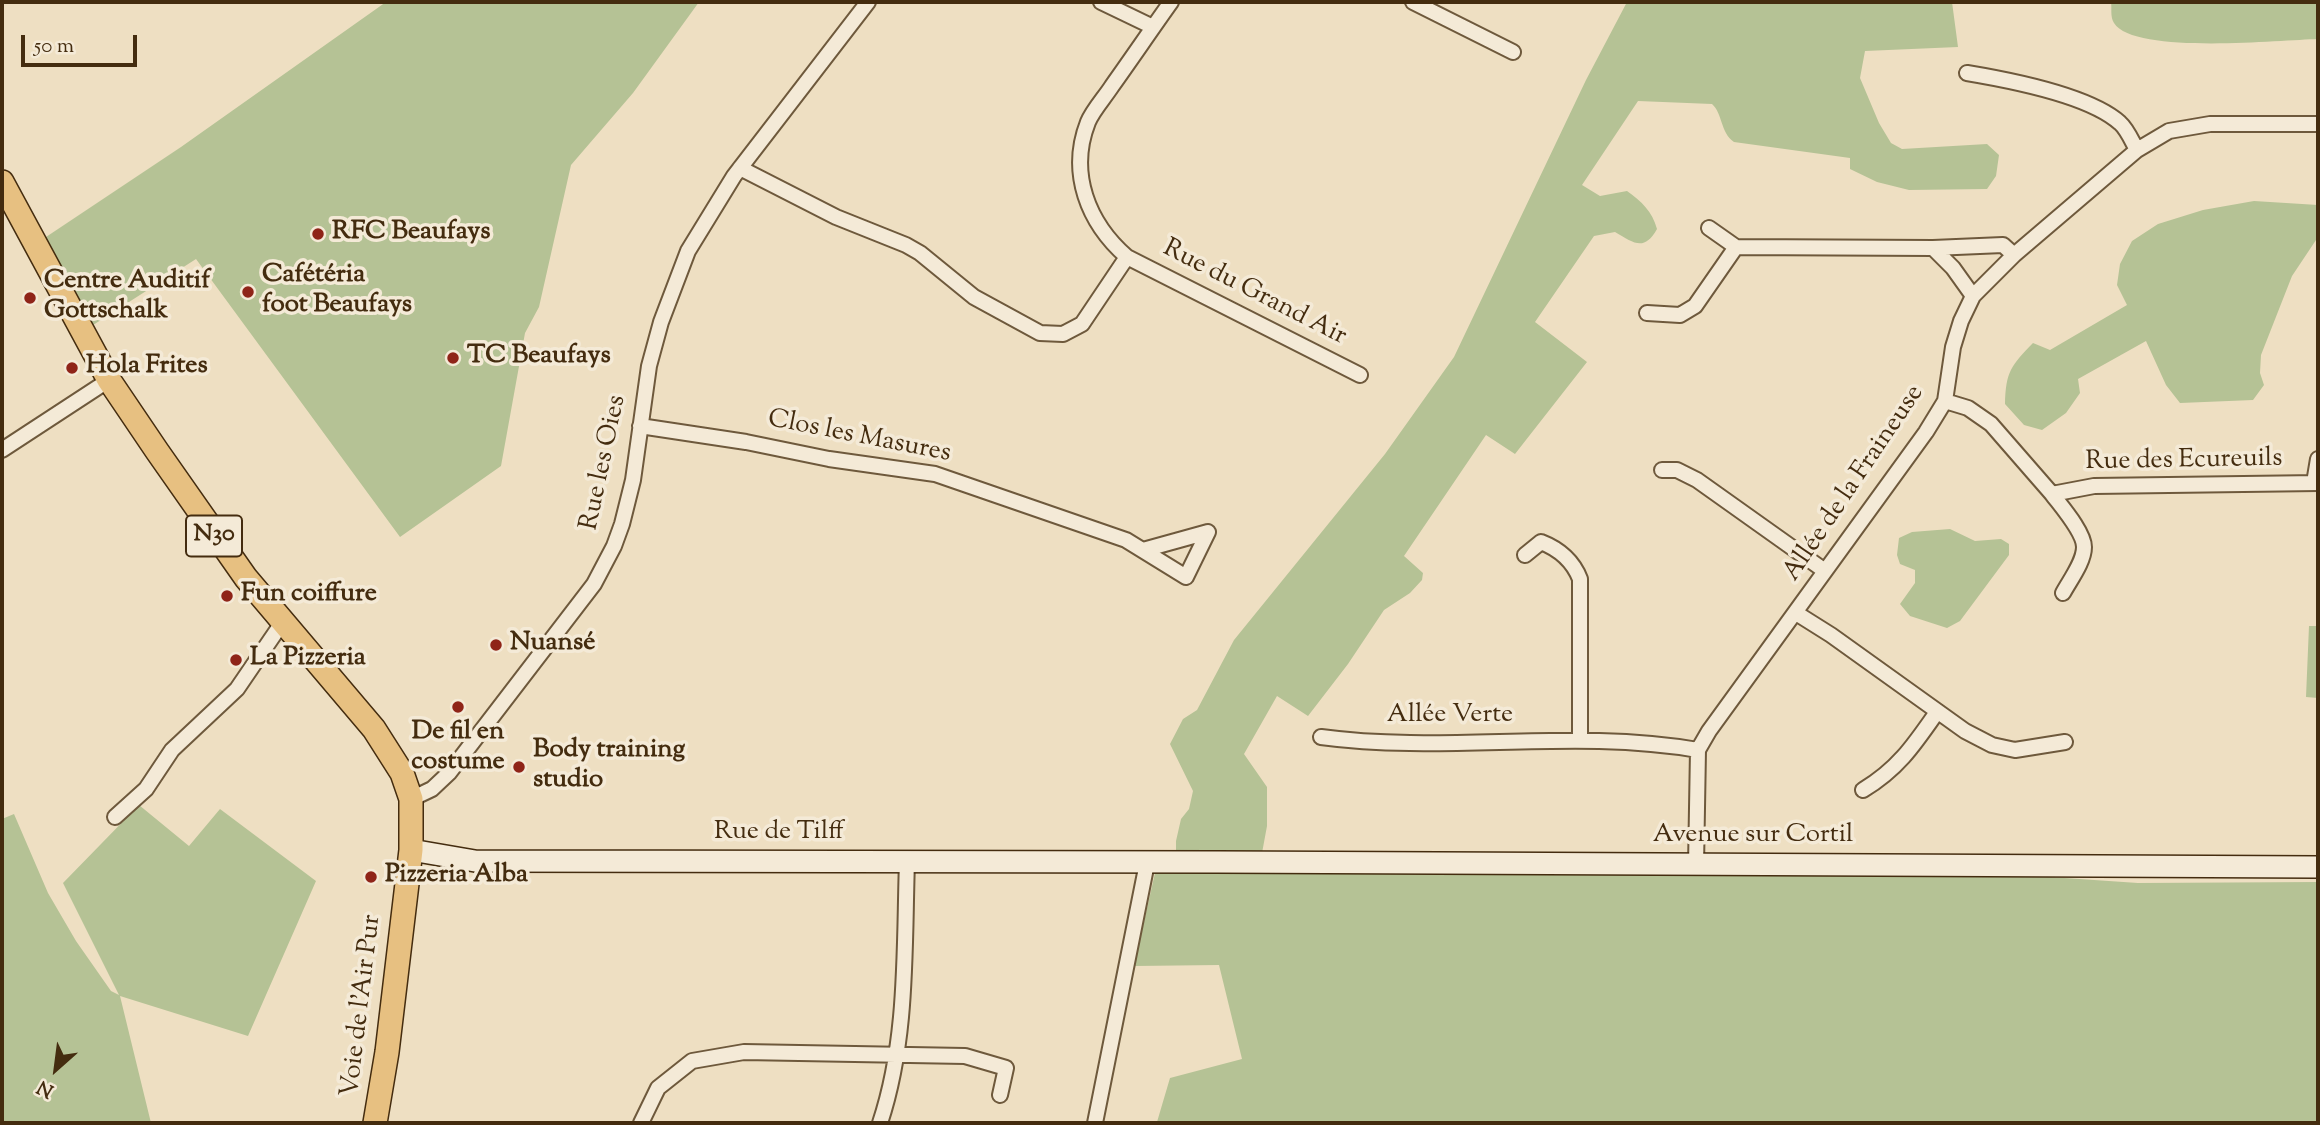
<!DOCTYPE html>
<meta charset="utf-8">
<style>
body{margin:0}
#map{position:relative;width:2320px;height:1125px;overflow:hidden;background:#eedfc2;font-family:"Sorts Mill Goudy",serif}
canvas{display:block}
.frame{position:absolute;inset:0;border:4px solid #442c0f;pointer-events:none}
.north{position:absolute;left:21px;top:1034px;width:70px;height:70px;-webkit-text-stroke:5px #f4ead7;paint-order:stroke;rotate:208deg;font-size:19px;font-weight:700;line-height:28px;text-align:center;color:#442c0f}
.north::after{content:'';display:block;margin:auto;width:24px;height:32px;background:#442c0f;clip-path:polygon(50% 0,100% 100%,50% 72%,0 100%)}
.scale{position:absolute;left:21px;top:35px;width:116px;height:32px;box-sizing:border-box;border:4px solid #442c0f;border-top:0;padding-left:9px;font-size:21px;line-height:24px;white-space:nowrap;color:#442c0f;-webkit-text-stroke:5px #f4ead7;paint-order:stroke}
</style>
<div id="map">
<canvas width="2320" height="1125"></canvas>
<div class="frame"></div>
<div class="north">N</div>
<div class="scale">50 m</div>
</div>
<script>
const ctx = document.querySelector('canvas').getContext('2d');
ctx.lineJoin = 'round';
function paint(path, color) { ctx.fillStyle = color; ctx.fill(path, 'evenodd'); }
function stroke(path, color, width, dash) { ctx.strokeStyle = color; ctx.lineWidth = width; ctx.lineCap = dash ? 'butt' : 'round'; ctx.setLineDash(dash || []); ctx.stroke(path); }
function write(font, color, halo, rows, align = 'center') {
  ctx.font = font + ' "Sorts Mill Goudy",serif'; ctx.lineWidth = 7; ctx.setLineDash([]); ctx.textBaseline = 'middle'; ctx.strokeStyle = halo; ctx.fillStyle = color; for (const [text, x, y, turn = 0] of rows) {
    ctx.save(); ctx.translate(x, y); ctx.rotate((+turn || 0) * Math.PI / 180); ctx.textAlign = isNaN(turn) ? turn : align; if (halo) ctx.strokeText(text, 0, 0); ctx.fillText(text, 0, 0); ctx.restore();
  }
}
const green = new Path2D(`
 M386,2H699L633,93L571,165L539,307L525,333L501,466L400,537L196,259L90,327L43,239L181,147Z
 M1627,2H1952L1958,47L1865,51L1860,78L1879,123L1891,143L1902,149L1987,144L1999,155L1996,176L1987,189L1909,190L1877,182L1850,169V158L1734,142C1720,132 1723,114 1712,104L1638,101L1582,185L1600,196L1627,191C1642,202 1652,211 1657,229C1644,252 1634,243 1615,232L1594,236L1535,322L1587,362L1515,454L1486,435L1404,556L1423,573L1422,580L1410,593L1384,610L1348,664L1308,716L1277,696L1244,754L1267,787V826L1262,853L1176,858V841L1181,819L1189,809L1193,791L1170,744L1183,719L1197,710L1234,640L1385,454L1454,357L1586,80Z
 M2111,2H2317L2318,39C2280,40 2134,55 2114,23C2110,17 2112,8 2111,2Z
 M2254,201L2318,205V237L2292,276L2261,355L2260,373L2264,385L2253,400L2180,403L2166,385L2146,341L2078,379L2080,393L2066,413L2042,430L2024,425L2005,404C2006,371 2011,366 2033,343L2050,350L2127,305L2117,285L2120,264L2132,241L2158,224L2203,210Z
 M1950,529L1975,541L2001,539L2009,544V555L1960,621L1947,628L1910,616L1900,604L1915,583V570L1900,564L1897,555L1899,538L1912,532Z
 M2309,626H2318V698L2306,697Z
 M139,805L189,846L220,809L316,881L248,1036L120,996L151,1123H2V819L14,814L48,893L76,941L111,991L119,995L63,883Z
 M1695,870L2006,874L2138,883L2318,882V1123H1150L1157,1122L1170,1078L1242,1059L1219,965L1134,966L1155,873Z`);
const minor = new Path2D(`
 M1101,2L1153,27
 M1171,2C1151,30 1132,58 1112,86C1105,97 1093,110 1088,122C1068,173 1088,223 1127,257L1360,375
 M1413,2L1513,52
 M1967,73C2009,80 2089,95 2120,123C2127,129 2132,141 2137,150
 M740,168L836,217L906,245L920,253L974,297L1040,333L1063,334L1082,324L1127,257
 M1709,228L1736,247
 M1933,248L1953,268L1973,296
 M1647,313L1680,315L1695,306L1736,247L1933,248L2003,245L2014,255
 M1945,401L1968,408L1991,424L2052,494L2094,486L2318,483
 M640,426L746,442L829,459L935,474L1126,540L1186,577L1208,532L1143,550
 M2,450L109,380
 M1662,470H1677L1697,480L1825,571
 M2314,483L2318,459
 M2052,494C2061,506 2084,532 2084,547C2084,562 2070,580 2063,593
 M1525,555L1541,542C1559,549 1573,561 1580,579V741
 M1796,613L1831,635L1965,731L1992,745L2015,750L2065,742
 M1321,737C1446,754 1574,728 1698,750
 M1863,790C1898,769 1914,745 1937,712
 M411,799L432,789L449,773L594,584L614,546L622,524L633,480L649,366L661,322L688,251L734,176L868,2
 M115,817L146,789L172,750L237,689L282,623
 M1696,866L1698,750L1709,731L1926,432L1945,401L1953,347L1961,321L1973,296L2014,255L2137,150L2169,131L2210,124H2318
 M641,1123L658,1088L692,1061L744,1052L965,1056L1006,1068L1000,1095
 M880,1123C908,1039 904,949 907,861
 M1095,1123L1147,863`);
const secondary = new Path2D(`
 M411,850L475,861L1218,862L2318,867`);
const primary = new Path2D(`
 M2,182L109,380L157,451L246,578L374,729L402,773L411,799V850L387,1052L375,1123`);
const markers = [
 [318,234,7,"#8f2418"],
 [248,292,7,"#8f2418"],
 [30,298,7,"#8f2418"],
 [453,358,7,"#8f2418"],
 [72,368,7,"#8f2418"],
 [227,596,7,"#8f2418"],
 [496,645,7,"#8f2418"],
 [236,660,7,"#8f2418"],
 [458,707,7,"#8f2418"],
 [519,767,7,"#8f2418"],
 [371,877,7,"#8f2418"]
];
const shields = [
 [214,536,56]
];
const shieldNames = [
 ["N30",214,536]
];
const poiNames = [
 ["RFC Beaufays",332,234],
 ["Cafétéria",262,277],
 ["foot Beaufays",262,307],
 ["Centre Auditif",44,283],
 ["Gottschalk",44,313],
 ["TC Beaufays",467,358],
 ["Hola Frites",86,368],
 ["Fun coiffure",241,596],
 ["Nuansé",510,645],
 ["La Pizzeria",250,660],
 ["De fil en",458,734,"center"],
 ["costume",458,764,"center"],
 ["Body training",533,752],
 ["studio",533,782],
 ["Pizzeria Alba",385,877]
];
const streetNames = [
 ["Rue du Grand Air",1254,294,27],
 ["Clos les Masures",859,438,11],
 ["Rue des Ecureuils",2184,462,-1],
 ["Rue les Oies",605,463,-78],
 ["Allée de la Fraineuse",1855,484,-56],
 ["Allée Verte",1450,717],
 ["Rue de Tilff",779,834],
 ["Avenue sur Cortil",1753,837],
 ["Voie de l'Air Pur",363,1006,-83]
];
paint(green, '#b5c295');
stroke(minor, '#6e593c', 18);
stroke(secondary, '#442c0f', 24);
stroke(primary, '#442c0f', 26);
stroke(minor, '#f4ead7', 14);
stroke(secondary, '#f4ead7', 21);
stroke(primary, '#e7c081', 23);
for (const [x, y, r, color] of markers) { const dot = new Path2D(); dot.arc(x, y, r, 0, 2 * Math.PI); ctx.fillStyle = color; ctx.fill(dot); stroke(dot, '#f4ead7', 2.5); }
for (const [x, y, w] of shields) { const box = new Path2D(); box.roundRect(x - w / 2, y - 20.5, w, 41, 5); ctx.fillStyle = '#f4ead7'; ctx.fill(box); stroke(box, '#442c0f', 2); }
write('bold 24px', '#442c0f', null, shieldNames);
write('bold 26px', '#442c0f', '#f4ead7', poiNames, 'left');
write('26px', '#442c0f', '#f4ead7', streetNames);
</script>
